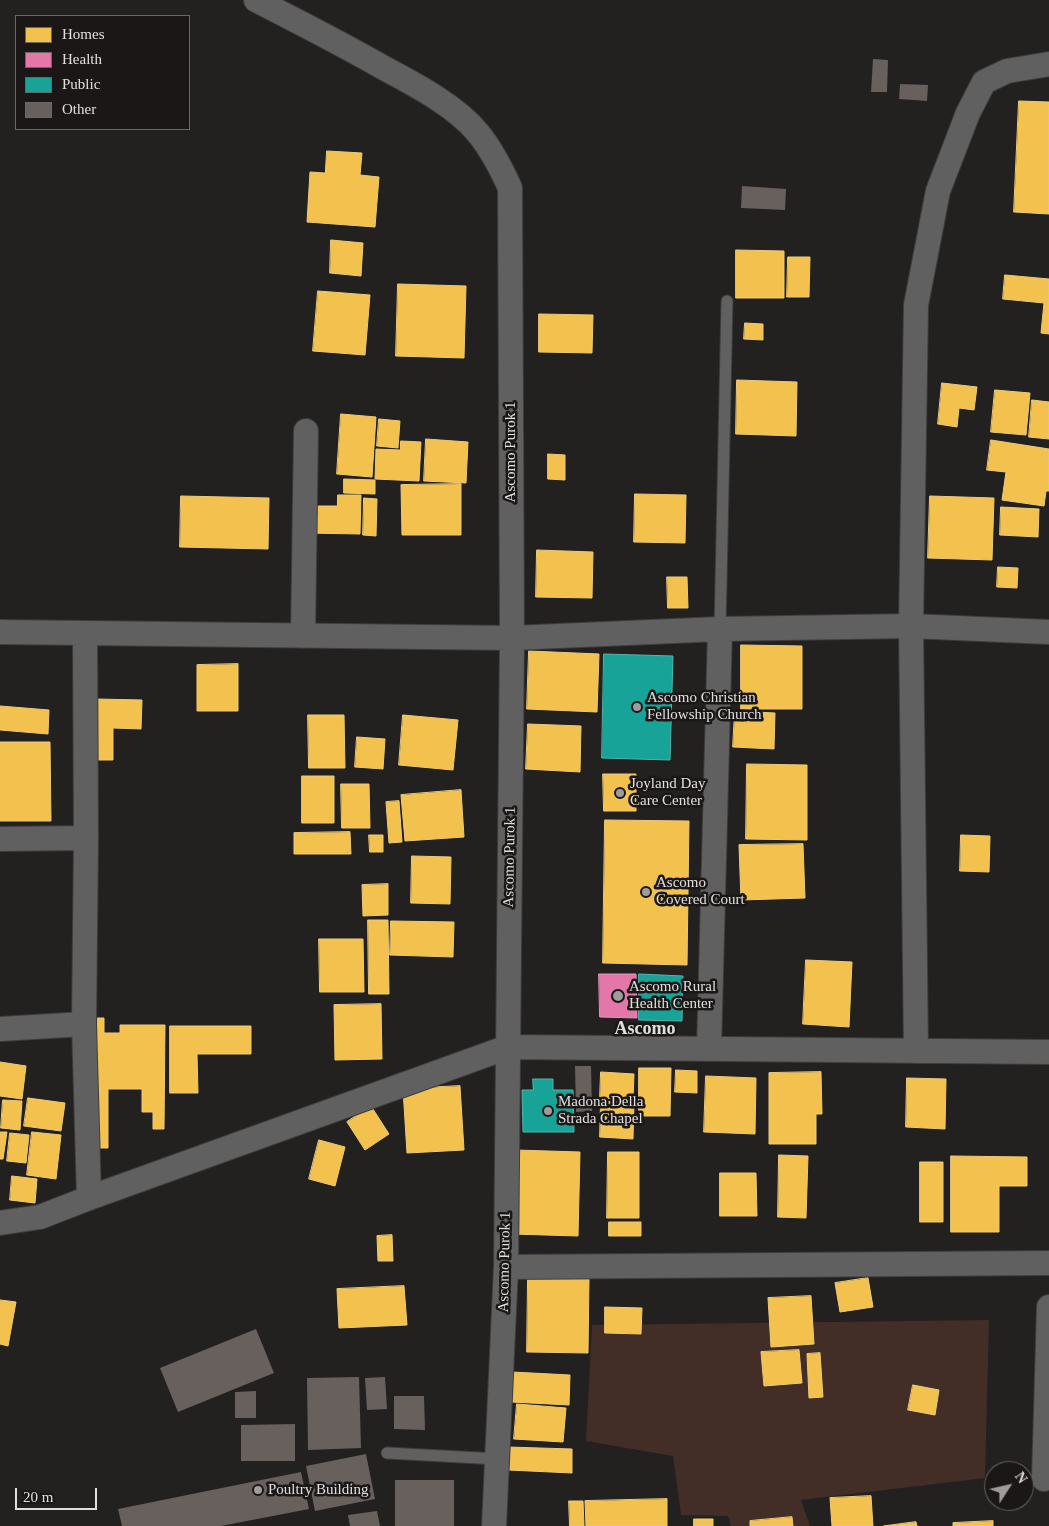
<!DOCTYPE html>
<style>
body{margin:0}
#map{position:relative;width:1049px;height:1526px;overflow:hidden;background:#222120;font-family:Georgia,serif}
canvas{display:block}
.legend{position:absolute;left:15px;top:15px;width:175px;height:115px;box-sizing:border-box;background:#1a1716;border:1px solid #6a6766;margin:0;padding:6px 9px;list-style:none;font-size:15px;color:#e1dfde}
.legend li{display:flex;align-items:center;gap:10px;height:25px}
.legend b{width:25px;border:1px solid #6a6766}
.north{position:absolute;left:984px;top:1461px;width:50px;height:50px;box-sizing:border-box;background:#1a1716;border:1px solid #6a6766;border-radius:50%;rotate:55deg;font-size:14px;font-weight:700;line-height:20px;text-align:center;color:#e1dfde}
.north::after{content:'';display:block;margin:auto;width:18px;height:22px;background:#9e9c9c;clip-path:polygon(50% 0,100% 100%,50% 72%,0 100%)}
.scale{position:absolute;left:15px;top:1488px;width:82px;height:22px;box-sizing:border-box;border:2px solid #e1dfde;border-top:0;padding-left:6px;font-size:15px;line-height:18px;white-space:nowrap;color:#e1dfde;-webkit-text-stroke:4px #1a1716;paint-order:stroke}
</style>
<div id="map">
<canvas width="1049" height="1526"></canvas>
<ul class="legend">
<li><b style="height:14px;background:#f2c14e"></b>Homes</li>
<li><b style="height:14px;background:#e377a8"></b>Health</li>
<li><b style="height:14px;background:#17a398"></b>Public</li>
<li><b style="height:14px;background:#67605d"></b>Other</li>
</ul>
<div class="north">N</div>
<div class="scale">20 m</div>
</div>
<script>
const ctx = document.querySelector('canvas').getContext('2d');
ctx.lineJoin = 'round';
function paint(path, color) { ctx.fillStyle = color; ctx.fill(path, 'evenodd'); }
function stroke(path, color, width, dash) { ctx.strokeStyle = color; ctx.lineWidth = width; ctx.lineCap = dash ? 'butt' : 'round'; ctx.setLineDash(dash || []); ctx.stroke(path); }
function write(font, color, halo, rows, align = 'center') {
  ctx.font = font + ' Georgia,serif'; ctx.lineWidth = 5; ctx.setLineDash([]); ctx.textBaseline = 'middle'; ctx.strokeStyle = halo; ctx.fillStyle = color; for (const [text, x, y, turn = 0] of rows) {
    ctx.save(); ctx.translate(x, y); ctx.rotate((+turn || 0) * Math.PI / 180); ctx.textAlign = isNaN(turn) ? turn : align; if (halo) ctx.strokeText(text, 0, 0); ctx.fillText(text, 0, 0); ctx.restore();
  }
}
const green = new Path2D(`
 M989,1320L985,1478L801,1500L810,1526H731L728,1516L681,1515L673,1456L586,1441L592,1325Z`);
const homes = new Path2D(`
 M1019,101L1049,102V214L1014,212Z
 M327,151L362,153L360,175L379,177L375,227L307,222L310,172L325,173Z
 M331,240L363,243L361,276L330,273Z
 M736,250L784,251V298H736Z
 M788,257H810L809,297H787Z
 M1005,275L1049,279V334L1041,333L1044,303L1003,299Z
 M398,284L466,286L464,358L396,356Z
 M318,291L370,295L365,355L313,351Z
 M539,314L593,315L592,353L539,352Z
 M745,323L763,324V340L744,339Z
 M737,380L797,382L796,436L736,434Z
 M942,383L977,387L974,410L959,408L957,427L938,424Z
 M995,390L1030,393L1026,435L991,432Z
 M1032,400L1049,402V439L1029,437Z
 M341,414L376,417L372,477L337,474Z
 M379,419L400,421L398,448L377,446Z
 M426,439L468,442L466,483L424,481Z
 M991,440L1049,449V491H1046L1044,506L1002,500L1006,472L987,470Z
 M401,441L421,442L419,481L375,479L376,449L400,450Z
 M548,454L565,455V480L548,479Z
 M344,479L375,480V494L344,493Z
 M461,484V535H402L401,485Z
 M635,494L686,495L685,543L634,542Z
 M338,495H361L360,534L305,533L306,506H337Z
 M181,496L269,498L268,549L180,547Z
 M930,496L994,498L992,560L928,558Z
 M364,498L377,499L376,536L363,535Z
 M1001,507L1039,509L1038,537L1000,535Z
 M537,550L593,552L592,598L536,597Z
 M998,567L1018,568L1017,588L997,587Z
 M667,577H687L688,608H668Z
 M741,645L802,646V709H741Z
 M529,651L599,654L597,712L527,709Z
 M238,664V711H197V665Z
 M96,699L142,700L141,729L113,728V760H96Z
 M0,706L49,710L48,734L0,730Z
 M735,711L775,713L774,749L733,747Z
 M308,715H344L345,768H309Z
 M403,715L458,720L453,770L399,765Z
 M528,724L581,726L580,772L526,769Z
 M357,737L385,739L383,769L355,767Z
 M0,742H50L51,821H0Z
 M747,764L807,765V840L746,839Z
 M603,774H636V811H604Z
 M302,776H334V823H302Z
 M341,784H369L370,828H342Z
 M461,790L464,837L405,841L401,795Z
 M399,801L402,842L389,843L386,802Z
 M605,820L689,821L687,965L603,963Z
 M350,832L351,854H294V833Z
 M369,835H383V852H370Z
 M961,835L990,836L989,872L960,871Z
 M803,844L805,898L741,900L739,845Z
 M412,856L451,857L450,904L411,903Z
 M388,884V915L363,916L362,885Z
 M368,920H388L389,994H369Z
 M391,921L454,922L453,957L390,955Z
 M319,939H363L364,992H320Z
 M806,960L852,962L849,1027L803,1024Z
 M381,1004L382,1059L335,1060L334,1005Z
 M89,1018H104V1033H120V1025H165L164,1129H153V1112H142V1089H108V1148H88Z
 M170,1026H251V1054H197L198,1093H170Z
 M0,1062L26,1066L22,1099L0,1096Z
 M639,1068H671L670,1116H639Z
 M676,1070L697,1071V1093L675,1092Z
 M601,1072L634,1074L633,1099L600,1098Z
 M821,1072L822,1114H816V1144H769V1073Z
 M706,1076L756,1078L755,1134L704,1132Z
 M907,1078L946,1079L945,1129L906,1127Z
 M460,1086L464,1150L407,1153L403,1089Z
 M28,1098L65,1103L61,1131L24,1126Z
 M3,1100L22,1101L20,1130L1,1128Z
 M601,1101L634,1103L633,1139L600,1137Z
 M371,1106L389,1134L365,1150L347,1122Z
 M0,1132H7L3,1159H0Z
 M32,1132L61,1135L56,1179L27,1175Z
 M10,1133L29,1135L26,1163L7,1161Z
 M319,1140L345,1147L335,1186L309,1179Z
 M515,1150L580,1152L578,1236L512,1234Z
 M608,1152H639V1218H607Z
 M779,1155L808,1156L806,1218L778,1217Z
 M951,1156L1027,1157V1186H999V1232H951Z
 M920,1162H943V1222H920Z
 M720,1173H756L757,1216H720Z
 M12,1176L37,1179L35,1203L10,1200Z
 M609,1222H641V1236H609Z
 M392,1235L393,1261H378L377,1236Z
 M528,1278L589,1279L588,1353L527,1352Z
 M868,1278L873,1307L840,1312L835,1283Z
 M404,1286L407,1325L339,1328L337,1289Z
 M811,1296L814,1344L771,1347L768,1298Z
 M0,1300L16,1302L8,1346L0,1344Z
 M605,1307L642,1308L641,1334L605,1333Z
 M799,1350L802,1383L764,1386L761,1352Z
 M820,1353L823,1397L809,1398L807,1354Z
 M512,1372L570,1375L569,1405L511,1402Z
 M913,1385L939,1390L935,1415L908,1410Z
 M517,1404L566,1408L563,1442L514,1439Z
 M508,1447L572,1449V1473L508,1470Z
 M871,1496L873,1526H832L830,1498Z
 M667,1499V1526H586L585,1501Z
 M569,1501H583L584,1526H570Z
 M792,1517L793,1526H750V1521Z
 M694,1519H713V1526H694Z
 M993,1521V1526H953V1523Z
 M916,1522L917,1526H884Z`);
const health = new Path2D(`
 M599,974H636L637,1018L600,1017Z`);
const public = new Path2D(`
 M604,654L673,656L670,760L602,758Z
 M639,974L683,976L682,1021L639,1020Z
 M533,1079H553V1090H573L574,1132H523L522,1090H533Z`);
const building = new Path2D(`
 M873,59L888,60L887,92H871Z
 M900,84L928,85L927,101L899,99Z
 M742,186L786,189L785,210L741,208Z
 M575,1066H591L592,1111L576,1112Z
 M256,1329L274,1373L178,1412L160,1368Z
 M359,1377L361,1448L308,1450L307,1378Z
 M385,1377L387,1409L367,1410L365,1378Z
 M256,1391V1418H235V1392Z
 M394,1396H424L425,1430L394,1429Z
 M295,1424V1461H241V1425Z
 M366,1454L375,1499L315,1511L306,1466Z
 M301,1472L309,1509L221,1526H122L118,1509Z
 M395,1480H454V1526H395Z
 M377,1511L380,1526H350L348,1515Z`);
const lane = new Path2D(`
 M720,629L727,301
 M387,1453L498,1459`);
const street = new Path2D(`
 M256,0C299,22 342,44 384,68C414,84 456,106 478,133C492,150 501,168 510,188L512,638L506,1267L494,1526
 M0,632L512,638L720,629L911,626L1049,632
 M85,633L86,838L84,1024L89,1198
 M303,636L306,431
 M0,839L86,838
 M0,1029L84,1024
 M709,1049L720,629
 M916,1051L911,626L916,305L938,191L968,113L984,82L1007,71L1049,64
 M0,1223L40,1217L89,1198L508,1047L1049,1052
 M506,1267L1049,1263
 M1044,1479L1049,1307`);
const markers = [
 [637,707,5,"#9e9c9c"],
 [620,793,5,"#9e9c9c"],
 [646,892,5,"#9e9c9c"],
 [618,996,6,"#9e9c9c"],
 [548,1111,5,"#9e9c9c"],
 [258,1490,5,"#9e9c9c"]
];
const streetNames = [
 ["Ascomo Purok 1",511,452,-90],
 ["Ascomo Purok 1",510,857,-89],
 ["Ascomo Purok 1",505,1262,-89]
];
const poiNames = [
 ["Ascomo Christian",647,698],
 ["Fellowship Church",647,715],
 ["Joyland Day",630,784],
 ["Care Center",630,801],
 ["Ascomo",656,883],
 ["Covered Court",656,900],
 ["Ascomo Rural",629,987],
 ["Health Center",629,1004],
 ["Madona Della",558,1102],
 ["Strada Chapel",558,1119],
 ["Poultry Building",268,1490]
];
const quarterNames = [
 ["Ascomo",645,1029]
];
paint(green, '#422d27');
paint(homes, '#f2c14e');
stroke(homes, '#edca79', 1);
paint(health, '#e377a8');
stroke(health, '#e296b8', 1);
paint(public, '#17a398');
stroke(public, '#54b5ad', 1);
paint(building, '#67605d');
stroke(lane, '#3f3d3c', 13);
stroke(street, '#3f3d3c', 26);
stroke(lane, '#616060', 11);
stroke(street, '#616060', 24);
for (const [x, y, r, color] of markers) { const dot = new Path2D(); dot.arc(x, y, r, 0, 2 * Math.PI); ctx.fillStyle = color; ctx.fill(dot); stroke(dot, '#1a1716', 2); }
write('15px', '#e1dfde', '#1a1716', streetNames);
write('15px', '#e1dfde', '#1a1716', poiNames, 'left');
write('bold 18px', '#e1dfde', '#1a1716', quarterNames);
</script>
